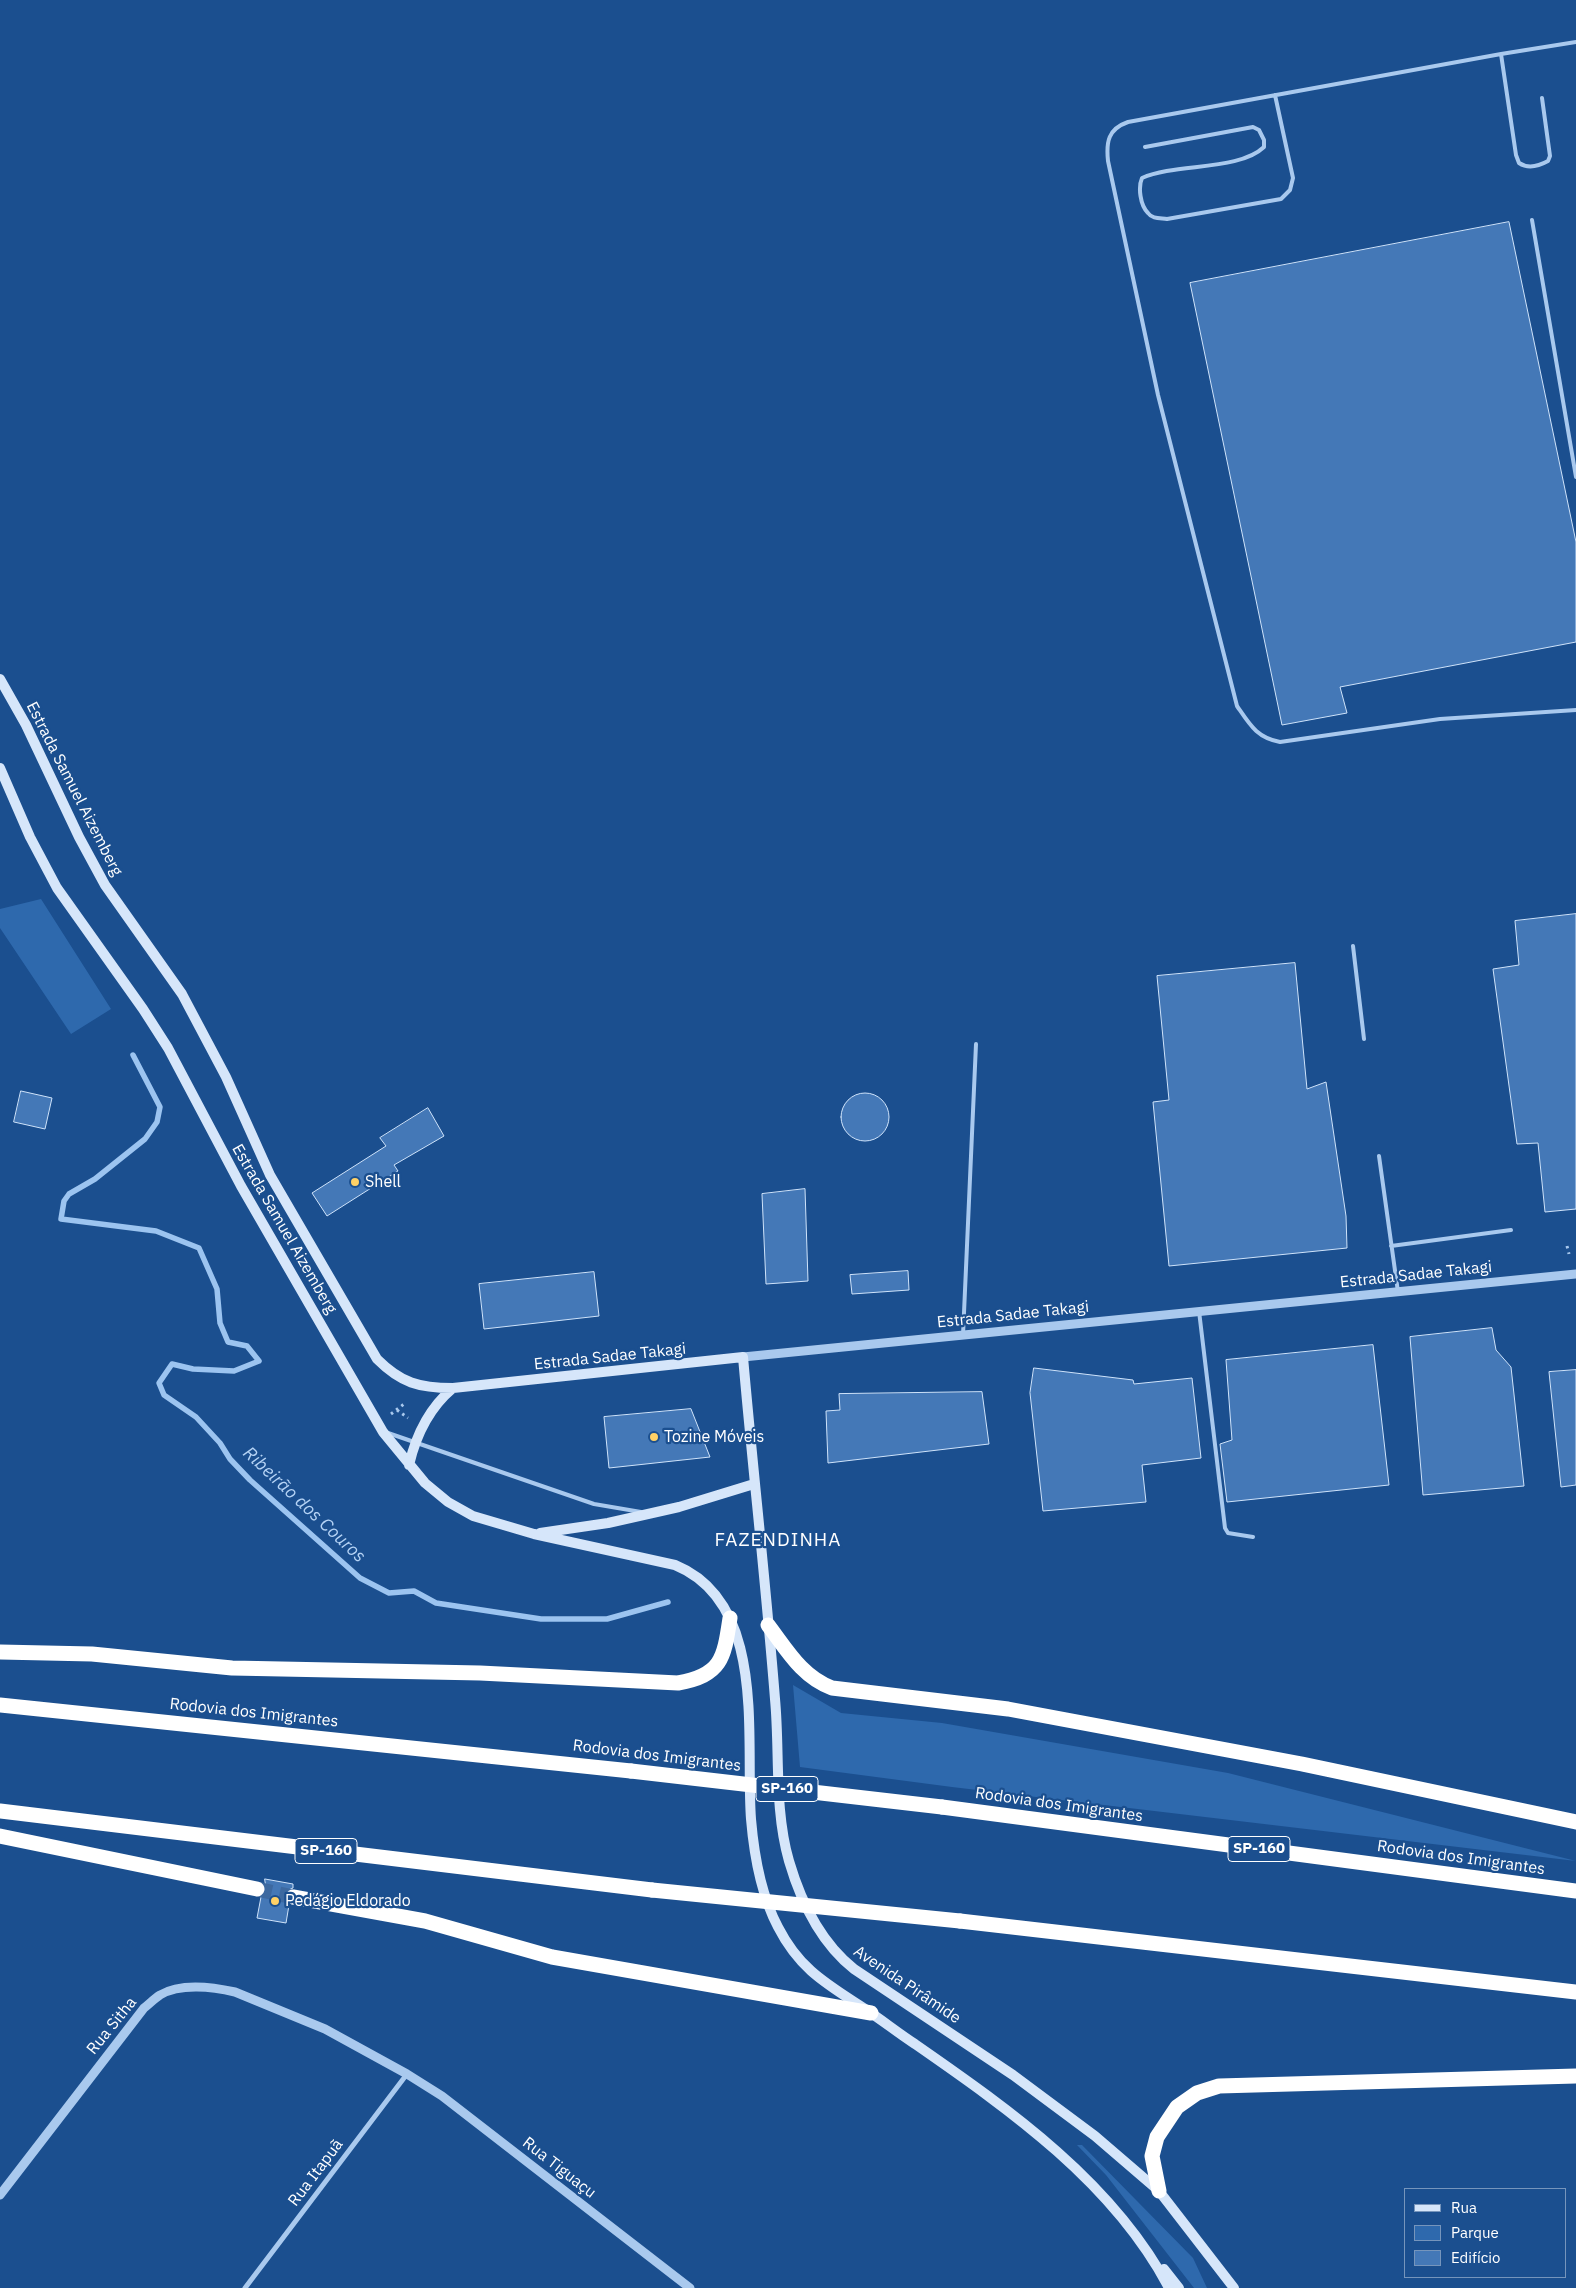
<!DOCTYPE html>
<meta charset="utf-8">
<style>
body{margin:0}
#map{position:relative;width:1576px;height:2288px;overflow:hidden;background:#1b4f8f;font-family:"IBM Plex Sans",sans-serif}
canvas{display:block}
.legend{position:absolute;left:1404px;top:2188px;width:162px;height:90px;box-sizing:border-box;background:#1b4f8f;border:1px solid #7695bc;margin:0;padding:6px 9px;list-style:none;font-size:15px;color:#fff}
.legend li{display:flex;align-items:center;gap:10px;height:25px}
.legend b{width:25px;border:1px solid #7695bc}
</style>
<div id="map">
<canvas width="1576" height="2288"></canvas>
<ul class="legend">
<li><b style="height:6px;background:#d6e6fa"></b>Rua</li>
<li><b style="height:14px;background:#2e69ad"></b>Parque</li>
<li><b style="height:14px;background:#4478b7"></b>Edifício</li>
</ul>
</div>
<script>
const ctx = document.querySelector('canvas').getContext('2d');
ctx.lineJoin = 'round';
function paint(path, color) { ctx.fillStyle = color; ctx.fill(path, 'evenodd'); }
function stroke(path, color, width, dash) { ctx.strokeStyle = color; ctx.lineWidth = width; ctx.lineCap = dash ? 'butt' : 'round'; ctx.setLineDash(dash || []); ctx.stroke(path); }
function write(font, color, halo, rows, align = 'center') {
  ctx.font = font + ' "IBM Plex Sans",sans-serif'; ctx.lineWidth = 4.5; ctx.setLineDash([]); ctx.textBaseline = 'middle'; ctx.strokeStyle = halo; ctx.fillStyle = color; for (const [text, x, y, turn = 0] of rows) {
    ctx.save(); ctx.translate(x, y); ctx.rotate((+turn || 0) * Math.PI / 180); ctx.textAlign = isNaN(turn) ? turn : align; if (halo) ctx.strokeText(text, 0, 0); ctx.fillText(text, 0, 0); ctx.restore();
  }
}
const green = new Path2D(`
 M41,899L111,1009L71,1034L0,928V909Z
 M793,1685L841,1713L942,1723L1228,1773L1576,1861L952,1787L800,1767Z
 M1077,2145H1082L1193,2258L1207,2288H1194L1106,2175Z`);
const stream = new Path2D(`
 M133,1055L160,1107L157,1122L145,1139L95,1179L69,1194L64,1201L61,1219L156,1231L199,1248L217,1289L220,1323L228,1342L247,1346L259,1361L234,1371L193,1369L172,1364L159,1383L164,1395L196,1417L220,1443L230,1459L250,1480L360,1578L389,1593L414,1591L436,1603L541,1619H607L668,1602`);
const building = new Path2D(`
 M1509,222L1576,542V642L1340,687L1347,713L1282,725L1190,283Z
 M1576,914V1209L1545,1212L1538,1143L1517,1144L1493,969L1519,965L1515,921Z
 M1295,963L1307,1089L1326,1082L1346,1216L1347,1248L1169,1266L1153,1102L1169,1100L1157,976Z
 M21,1091L52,1098L45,1129L14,1122Z
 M841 1117a24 24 0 1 1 48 0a24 24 0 1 1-48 0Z
 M428,1108L444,1136L394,1165L398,1171L327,1216L312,1193L386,1146L380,1138Z
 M805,1189L808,1281L766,1284L762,1194Z
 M908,1271L909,1290L852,1294L850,1275Z
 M594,1272L599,1316L484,1329L479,1284Z
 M1492,1328L1496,1350L1511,1367L1524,1486L1423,1495L1410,1337Z
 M1373,1345L1389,1485L1227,1502L1220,1444L1232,1440L1226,1360Z
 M1034,1368L1133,1380L1134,1384L1192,1378L1201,1458L1142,1465L1146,1502L1043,1511L1030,1393Z
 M1576,1370V1485L1561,1487L1549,1372Z
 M982,1392L989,1444L828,1463L826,1411L840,1410L839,1394Z
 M691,1409L710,1457L609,1468L604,1417Z
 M265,1879L293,1884V1888L286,1891L284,1896V1901L289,1905L286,1923L257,1918L261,1897L266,1890Z`);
const motorwayTunnel = new Path2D(`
 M257,1889L293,1897`);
const path = new Path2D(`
 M1567,1246L1569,1254
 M397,1410L408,1418
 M391,1414L404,1404`);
const service = new Path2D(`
 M1576,42L1501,54L1128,122C1108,129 1106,142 1108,161L1158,395L1237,706C1250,725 1257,738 1280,742L1440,719L1576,710
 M1501,54L1516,155L1519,163C1528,169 1539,166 1548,161L1550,156L1542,98
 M1145,147L1253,127L1259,130L1264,140V147C1239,171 1176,163 1142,178C1138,187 1140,205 1148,213C1152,219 1160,218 1167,219L1281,199L1290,190L1293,178L1275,95
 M1532,220L1576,477
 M1353,946L1364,1039
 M1379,1156L1398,1292
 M1391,1246L1511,1230
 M1199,1311L1225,1528L1228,1533L1253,1537
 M963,1335L976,1044
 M388,1433L594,1504L641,1512`);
const minor = new Path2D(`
 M245,2288L407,2074`);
const tertiary = new Path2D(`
 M743,1357L1576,1274
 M0,2195L144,2008C149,2004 154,1999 160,1995C180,1983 213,1987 235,1992L325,2029L407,2074L442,2096L690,2288`);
const secondary = new Path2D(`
 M0,679L26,725L79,837L105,885L182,994L226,1077L270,1175L377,1359C401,1383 419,1388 453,1388L743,1357C753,1471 766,1585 775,1699C780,1752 774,1809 789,1861C801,1902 820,1942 854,1969L1013,2075L1095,2136L1159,2191L1234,2288
 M0,768L30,837L57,888L143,1009L168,1048L241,1186L383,1432L425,1483L448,1502L473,1516L534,1534L675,1565C768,1603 745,1739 751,1819C754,1855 761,1895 778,1927C800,1970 827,1984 865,2009C882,2020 898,2033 915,2044C1010,2110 1114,2183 1169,2288
 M409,1465C416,1435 429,1408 453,1388
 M540,1533L608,1523L679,1507L754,1484
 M1164,2269L1179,2288`);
const motorway = new Path2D(`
 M768,1625C787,1650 802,1677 832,1688L1008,1709L1302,1764L1576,1822
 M0,1652L92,1654L232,1668L480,1673L678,1683C722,1675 724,1658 730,1618
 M0,1705L631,1771
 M942,1807L1576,1891
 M0,1811L652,1890
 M0,1836L257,1889
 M293,1897L425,1921L552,1957L871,2013
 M960,1921L1576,1992
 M1159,2191L1152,2156L1157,2137L1177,2107L1197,2093L1219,2086L1576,2076`);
const motorwayBridge = new Path2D(`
 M631,1771L942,1807
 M652,1890L960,1921`);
const markers = [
 [355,1182,5,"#ffd166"],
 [654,1437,5,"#ffd166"],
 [275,1901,5,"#ffd166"]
];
const shields = [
 [787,1789,62],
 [1259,1849,62],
 [326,1851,62]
];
const shieldNames = [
 ["SP-160",787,1789],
 ["SP-160",1259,1849],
 ["SP-160",326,1851]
];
const streetNames = [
 ["Estrada Samuel Aizemberg",74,789,63],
 ["Estrada Samuel Aizemberg",284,1229,60],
 ["Estrada Sadae Takagi",1416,1275,-6],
 ["Estrada Sadae Takagi",1013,1315,-6],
 ["Estrada Sadae Takagi",610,1357,-6],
 ["Rodovia dos Imigrantes",254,1713,6],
 ["Rodovia dos Imigrantes",657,1756,7],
 ["Rodovia dos Imigrantes",1059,1805,8],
 ["Rodovia dos Imigrantes",1461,1858,8],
 ["Avenida Pirâmide",907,1985,34],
 ["Rua Sitha",112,2026,-51],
 ["Rua Tiguaçu",559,2168,38],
 ["Rua Itapuã",316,2173,-53]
];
const poiNames = [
 ["Shell",365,1182],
 ["Tozine Móveis",664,1437],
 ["Pedágio Eldorado",285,1901]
];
const waterNames = [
 ["Ribeirão dos Couros",304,1505,43]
];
const quarterNames = [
 ["FAZENDINHA",778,1541]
];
paint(green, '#2e69ad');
stroke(stream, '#9cc4f0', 5.5);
paint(building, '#4478b7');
stroke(building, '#cfe3fa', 1);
stroke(motorwayTunnel, '#3d69a0', 15, [15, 8]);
stroke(path, '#a9c9ee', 3, [2.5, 4]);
stroke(service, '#a9c9ee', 4);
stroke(minor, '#a9c9ee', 5);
stroke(tertiary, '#a9c9ee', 9);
stroke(secondary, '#d6e6fa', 10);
stroke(motorway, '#fff', 15);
stroke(motorwayBridge, '#fff', 15);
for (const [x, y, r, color] of markers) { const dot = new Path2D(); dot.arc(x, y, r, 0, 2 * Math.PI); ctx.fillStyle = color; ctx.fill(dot); stroke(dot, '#1b4f8f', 2); }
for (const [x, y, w] of shields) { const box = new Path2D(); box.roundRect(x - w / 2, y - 12.5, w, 25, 4); ctx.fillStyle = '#1b4f8f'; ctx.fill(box); stroke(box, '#fff', 1); }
write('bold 15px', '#fff', null, shieldNames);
write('16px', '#fff', '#1b4f8f', streetNames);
write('16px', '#fff', '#1b4f8f', poiNames, 'left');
write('italic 18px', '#b5d3f5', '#1b4f8f', waterNames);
ctx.letterSpacing = '1px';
write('19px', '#fff', '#1b4f8f', quarterNames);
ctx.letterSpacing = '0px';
</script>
